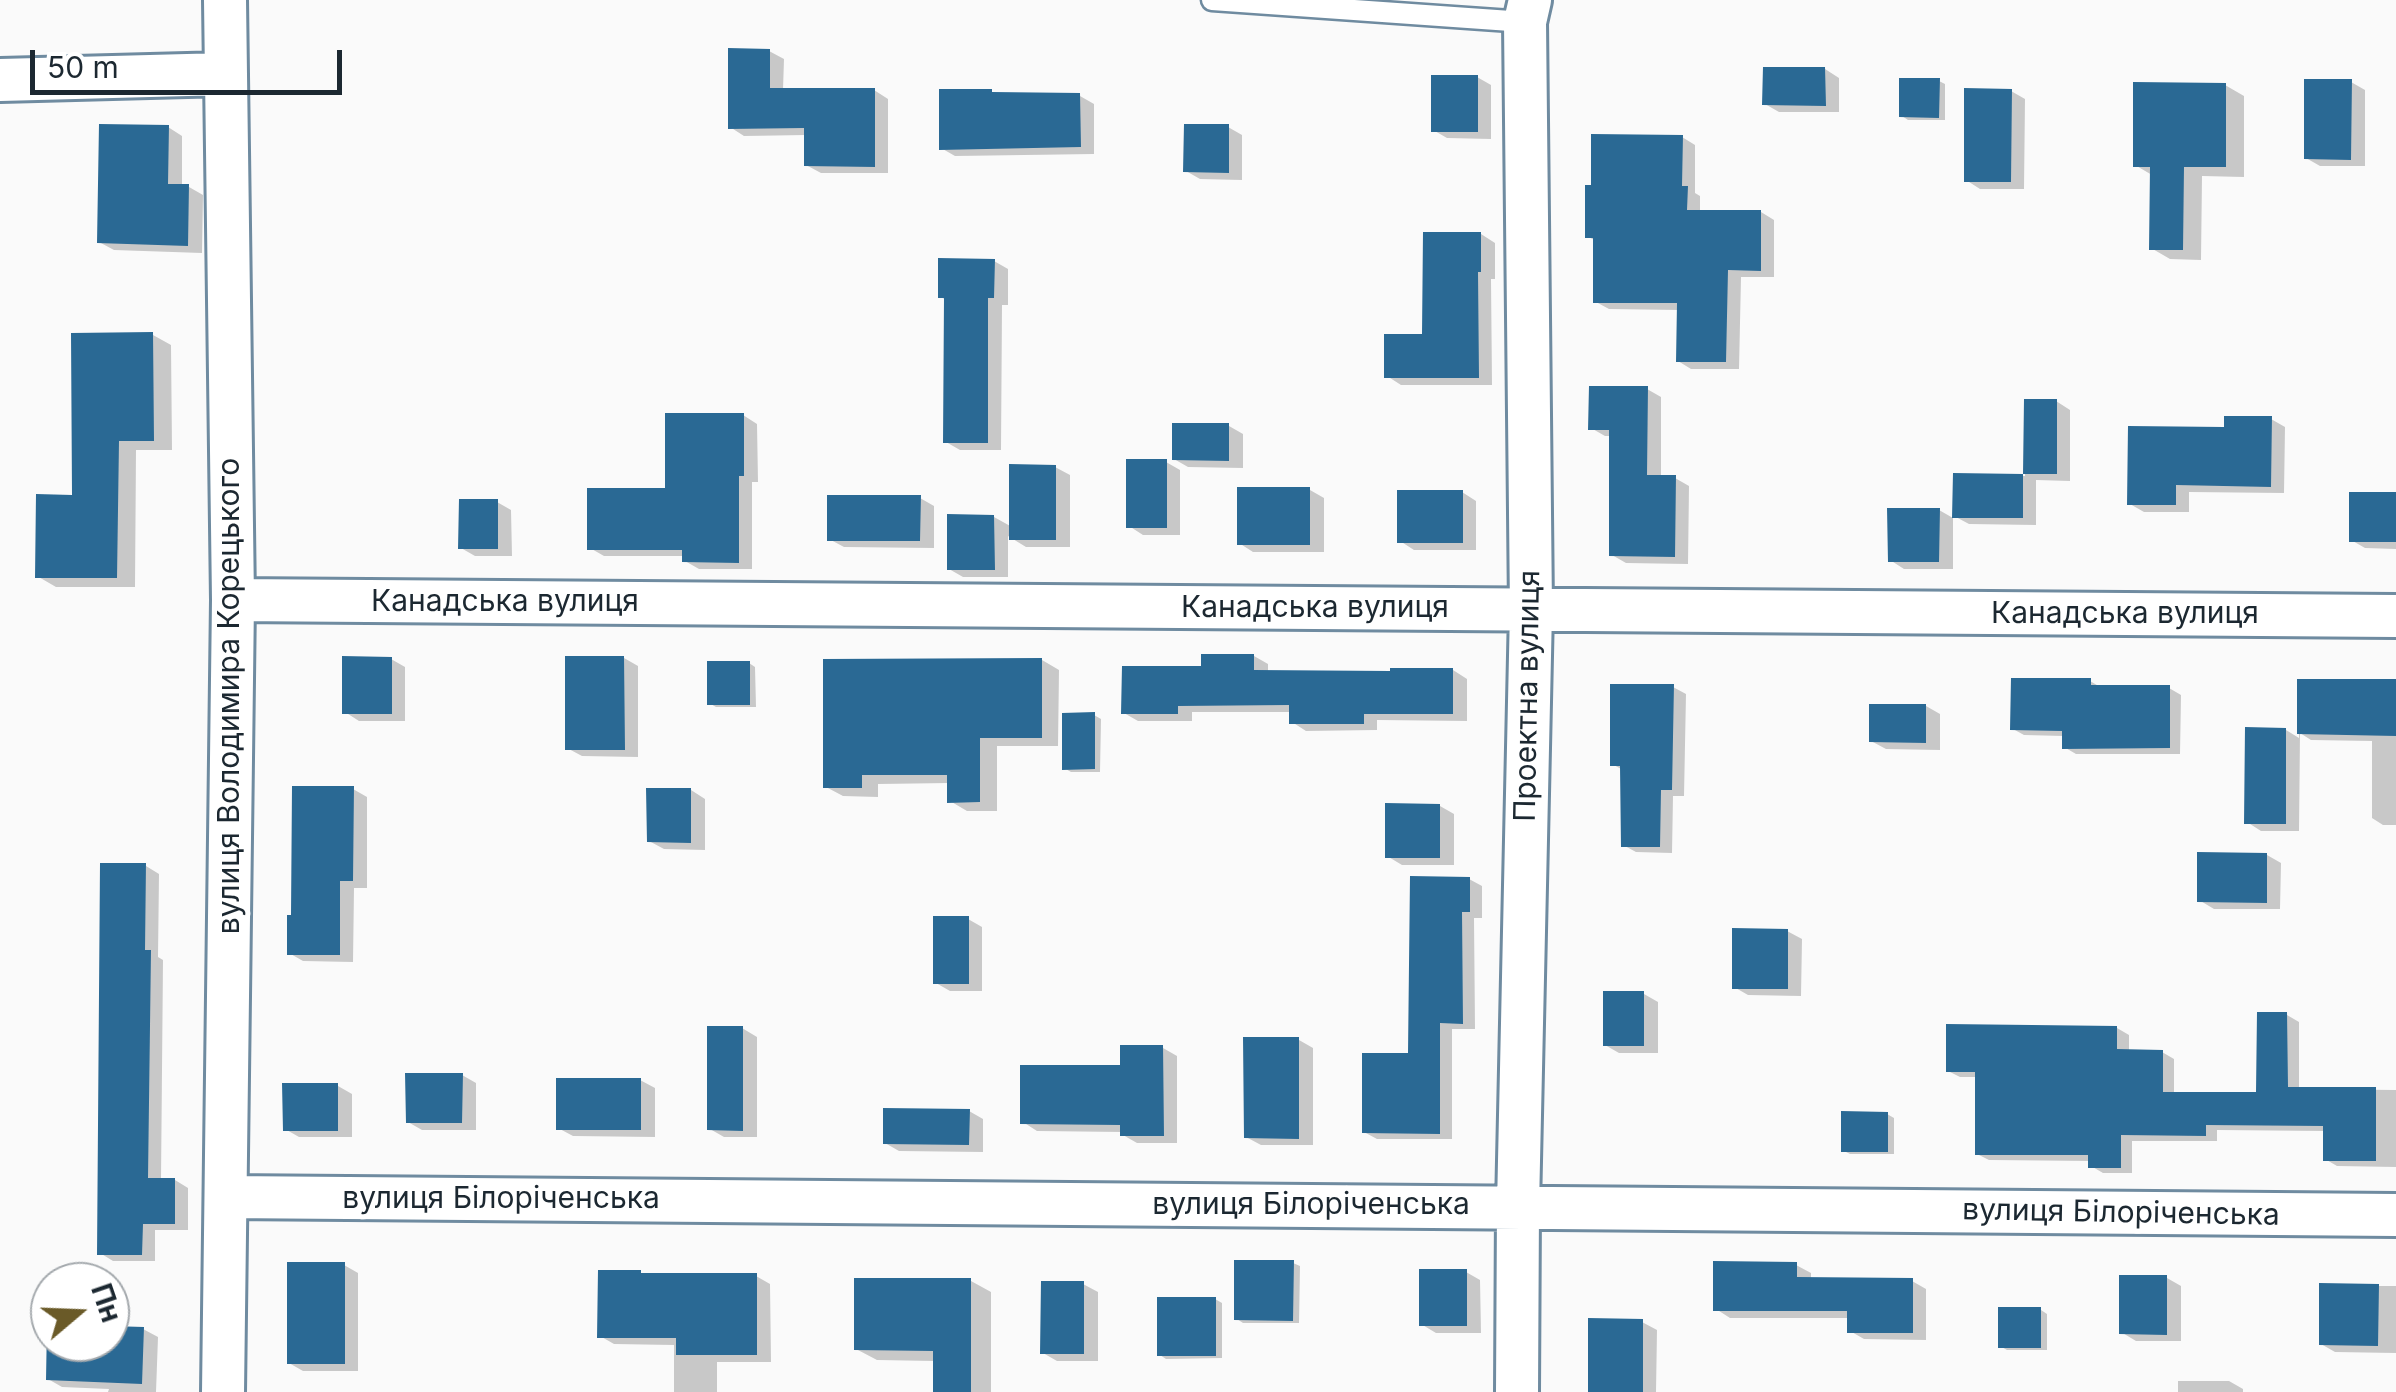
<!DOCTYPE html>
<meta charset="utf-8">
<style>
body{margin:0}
#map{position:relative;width:2396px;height:1392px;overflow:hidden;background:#fafafa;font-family:Inter,sans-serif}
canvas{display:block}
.north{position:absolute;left:30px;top:1262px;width:100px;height:100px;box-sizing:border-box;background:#fff;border:2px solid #a4a9ad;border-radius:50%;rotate:71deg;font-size:28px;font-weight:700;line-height:40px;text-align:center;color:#1c2831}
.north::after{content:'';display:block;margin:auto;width:35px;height:45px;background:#6a5a28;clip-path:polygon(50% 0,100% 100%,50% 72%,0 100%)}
.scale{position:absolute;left:30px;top:50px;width:312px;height:45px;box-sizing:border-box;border:5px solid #1c2831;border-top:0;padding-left:12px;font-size:30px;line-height:35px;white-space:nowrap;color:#1c2831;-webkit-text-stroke:8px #fff;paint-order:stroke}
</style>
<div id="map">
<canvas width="2396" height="1392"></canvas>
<div class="north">Пн</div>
<div class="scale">50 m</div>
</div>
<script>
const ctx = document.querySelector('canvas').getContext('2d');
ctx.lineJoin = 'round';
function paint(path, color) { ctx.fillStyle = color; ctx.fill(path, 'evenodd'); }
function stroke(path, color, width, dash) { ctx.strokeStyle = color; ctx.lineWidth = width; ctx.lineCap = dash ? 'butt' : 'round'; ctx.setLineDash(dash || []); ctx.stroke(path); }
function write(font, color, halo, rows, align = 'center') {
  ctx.font = font + ' Inter,sans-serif'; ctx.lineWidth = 10; ctx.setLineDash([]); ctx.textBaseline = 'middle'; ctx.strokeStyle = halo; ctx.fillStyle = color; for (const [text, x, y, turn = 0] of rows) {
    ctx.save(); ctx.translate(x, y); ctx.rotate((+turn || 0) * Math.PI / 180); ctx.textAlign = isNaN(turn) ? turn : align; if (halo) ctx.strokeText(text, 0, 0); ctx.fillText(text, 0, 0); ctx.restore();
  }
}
const shadow = new Path2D(`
 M769,51L784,59L783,90H874L888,99V173H821L806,165V135L744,136L730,127Z
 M1825,69L1839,78V112H1779L1765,104Z
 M1477,77L1491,85V139L1447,138L1433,130Z
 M1939,81L1945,84V120H1908L1902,116Z
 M2351,82L2365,90V166H2320L2306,158Z
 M2225,85L2244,96V177L2202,176L2201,260L2170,259L2151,248L2152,175L2135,165Z
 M2011,91L2025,99L2024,189H1980L1966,180Z
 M996,95L1080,96L1094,104V154L955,156L941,148Z
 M168,127L182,136V187H189L203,195L202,253L114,250L99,242Z
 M1228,127L1242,135V180L1200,179L1186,171Z
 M1682,137L1695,145V193L1700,196V212H1761L1774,220V277H1741L1739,369H1691L1678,361L1679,310L1609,309L1596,302V241L1587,236Z
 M1481,234L1495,243V279H1491L1492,385H1401L1387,376L1424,337Z
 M994,261L1008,269V305H1002L1001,450H960L946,442V300L941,297Z
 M153,335L171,345L172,450H136L135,587H56L37,576Z
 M1647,389L1661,397V478H1675L1689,486L1688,564L1626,563L1612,555V436H1605L1591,428Z
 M2026,401H2056L2070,410V481L2036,480V525L1969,524L1954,516L1955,476H2025Z
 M743,415L757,424L758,482H752V569H699L685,561V556H604L590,548L667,490Z
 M2271,419L2285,427L2284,493L2189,492V512H2144L2130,504L2226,430Z
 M1229,426L1243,434V468L1188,467L1174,459Z
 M1166,462L1180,470V535H1143L1129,526Z
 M1055,467L1070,475V547H1026L1008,536V577H963L949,569L994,517L1012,527Z
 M1310,490L1324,498V552H1253L1239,543Z
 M1462,492L1476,501V550H1414L1400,541Z
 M2396,494V549L2365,548L2351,540Z
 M920,498L934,506V548L844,547L829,539Z
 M497,502L511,510L512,556H475L461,548Z
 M1939,510L1953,518V569H1904L1890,560Z
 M1254,656L1268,664V673L1453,670L1467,679V721L1377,720V730L1306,731L1292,722V712H1192V721H1138L1124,713L1204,669Z
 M624,658L638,666V757L582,756L567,748Z
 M391,659L405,667V721H359L345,712Z
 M1042,660L1059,670L1058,746H997V811H967L950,801V783L878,784V797L843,796L826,787Z
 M749,663L755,667L756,707H716L709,703Z
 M2090,681L2102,688H2169L2181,695L2180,754H2076L2064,747V736L2024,735L2013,729Z
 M2299,681L2396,682V825H2383L2372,818V741L2311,740L2300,733L2299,831H2261L2247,822L2286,730L2299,738Z
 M1673,687L1686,694L1684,796H1673L1672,853L1636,852L1623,845V770L1612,764Z
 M1926,706L1940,714V750L1886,749L1871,741Z
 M1094,715L1101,719L1100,772H1071L1064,768Z
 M353,789L367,797V888H354L353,962L303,961L289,953L294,917Z
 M691,790L705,799V850L664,849L649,841Z
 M1440,806L1454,814V865H1402L1387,856Z
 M2267,855L2281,863L2280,909H2214L2199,900Z
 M146,866L159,874L158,957L163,960L161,1180H175L188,1188V1230H155V1261H113L100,1253Z
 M1469,879L1482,886V918H1474L1475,1029H1452V1139H1377L1364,1132L1411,1055Z
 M968,919L982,927V991H950L936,983Z
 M1787,931L1802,939L1801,996L1748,995L1734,987Z
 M1644,994L1658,1002V1053H1619L1605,1045Z
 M2287,1015L2299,1022V1089L2396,1090V1167L2337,1166L2325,1159V1131L2217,1130V1141H2132V1173H2103L2091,1166V1161L1989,1160L1977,1154L1978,1077H1960L1948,1071L2117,1028L2129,1035V1052H2162L2174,1059V1094L2259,1095Z
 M742,1028L757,1037V1137H724L710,1129Z
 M1299,1040L1313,1048V1145H1261L1246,1137Z
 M1163,1048L1177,1056V1143H1137L1123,1135V1132L1037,1131L1023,1122Z
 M462,1075L476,1083V1130H422L408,1122Z
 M640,1080L655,1088V1137L573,1136L558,1128Z
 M338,1086L352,1094V1137H299L285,1129Z
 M969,1111L983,1119V1152L899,1151L885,1143Z
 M1887,1114L1894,1118V1154H1850L1844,1151Z
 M1293,1263L1300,1266L1299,1323H1243L1237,1319Z
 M344,1265L358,1273V1371H303L289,1363Z
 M1796,1265L1811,1273V1280L1912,1281L1926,1289V1340L1864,1339L1850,1331V1318H1730L1716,1309Z
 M1466,1272L1480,1280L1481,1333H1436L1421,1324Z
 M640,1273L645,1275L756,1276L770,1284L771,1362H717V1392H674V1345L614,1344L600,1336Z
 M2167,1278L2181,1286V1341H2136L2121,1332Z
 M971,1281L991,1292V1392H935V1361L877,1360L856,1349Z
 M1083,1284L1098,1292V1361H1057L1043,1353Z
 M2321,1286H2396V1353L2335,1352L2321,1344Z
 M1215,1299L1222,1303V1358L1166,1359L1160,1355Z
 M2041,1310L2047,1314V1350H2007L2000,1346Z
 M1642,1322L1657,1330L1656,1392H1590Z
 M110,1328L143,1329L158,1337L156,1392H108L109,1389L62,1387L48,1379L50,1342H110Z
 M2178,1381H2229L2243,1389V1392H2178Z`);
const building = new Path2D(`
 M728,48L770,49V88H875V167L804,166V128L728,129Z
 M1763,67H1825L1826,106L1762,105Z
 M1431,75H1478V132H1431Z
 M1899,78H1940L1939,118L1899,117Z
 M2304,79H2352L2351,160L2304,159Z
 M2133,82L2226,83V167H2184L2183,250H2149L2150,167H2133Z
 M1964,88L2012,89L2011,182H1964Z
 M939,89H992V92L1080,93L1081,147L939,150Z
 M99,124L169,125L168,184H189L188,246L97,243Z
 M1184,124H1229V173L1183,172Z
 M1591,134L1683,135L1682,186H1688L1687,210H1761V271L1728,270L1726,362H1676L1677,303H1593V238H1585V185H1591Z
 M1423,232H1481V272H1478L1479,378H1384V334H1422Z
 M938,258L995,259L994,298H988V443H943L944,298H938Z
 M153,332L154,441H119L117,578H35L36,494L72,495L71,333Z
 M1589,386H1648L1647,475H1676L1675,557L1609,556V430H1588Z
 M2024,399H2057V474H2023Z
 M665,413H744V476H739V563L682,562V550H587V488H665Z
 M2224,416H2272L2271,487L2176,485V505H2127L2128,426L2224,427Z
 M1172,423H1229V461L1172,460Z
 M1126,459H1167V528H1126Z
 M1009,464L1056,465V540H1009Z
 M1953,473L2023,474V518H1952Z
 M1237,487H1310V545H1237Z
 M1397,490H1463V543H1397Z
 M2349,492H2396V542H2349Z
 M827,495H921L920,541H827Z
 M459,499H498V549H458Z
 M1887,508H1940L1939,562H1888Z
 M947,514L994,515L995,570H947Z
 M1201,654H1254V670L1390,671V668H1453V714H1364V724H1289V705L1178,706V714H1121L1122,666H1201Z
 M342,656L392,657V714H342Z
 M565,656H624L625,750H565Z
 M1042,658V738H980V802L947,803V775H862V788H823V659Z
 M707,661H750V705H707Z
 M2011,678H2091V685H2170V748L2062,749V731L2010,730Z
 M2297,679H2396V736L2297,734Z
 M1610,684H1674L1672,790H1661L1660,847H1621L1620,766H1610Z
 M1869,704H1926V743L1869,742Z
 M1095,712V769L1062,770V713Z
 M2245,727L2286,728V824H2244Z
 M292,786H354L353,881H340V955H287V915H291Z
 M646,788H691V843L647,842Z
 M1385,803L1440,804V858H1385Z
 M2197,852L2267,853V903L2197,902Z
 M100,863H146L145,950H151L148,1178H175V1224H143L142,1255H97Z
 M1410,876L1470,877V912H1462L1463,1024L1440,1023V1134L1362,1133V1053H1408Z
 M933,916H969V984H933Z
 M1732,928L1788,929V989H1732Z
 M1603,991H1644V1046H1603Z
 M2257,1012H2287L2288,1087H2376V1161H2323V1126L2206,1125V1136L2121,1135V1168H2088V1155H1975V1072H1946V1024L2117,1026V1049L2163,1050V1092H2256Z
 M707,1026H743V1131L707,1130Z
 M1243,1037H1299V1139L1244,1138Z
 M1120,1045H1163L1164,1136H1120V1125L1020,1124V1065H1120Z
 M405,1073H463L462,1123H406Z
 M556,1078H641V1130H556Z
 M282,1083H338V1131H283Z
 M883,1108L970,1109L969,1145L883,1144Z
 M1841,1111L1888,1112V1152H1841Z
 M1234,1260H1294L1293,1321L1234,1320Z
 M1713,1261L1797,1262V1277L1913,1278V1333H1847V1311H1713Z
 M287,1262H345V1364H287Z
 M1419,1269H1467V1326H1419Z
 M598,1270H641V1273H757V1355H676V1338H597Z
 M2119,1275H2167V1335L2119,1334Z
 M854,1278H971V1392H933V1351L854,1350Z
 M1041,1281H1084V1354H1040Z
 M2319,1283L2379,1284L2378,1346L2319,1345Z
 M1157,1297H1216V1356H1157Z
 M1998,1307H2041V1348H1998Z
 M1588,1318L1643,1319V1392H1588Z
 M47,1323H50V1342H110V1326L144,1327L142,1384L46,1380Z`);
const service = new Path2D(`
 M1212,0L1525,22`);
const minor = new Path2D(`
 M0,80L225,74
 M233,600L2396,616
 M227,1197L2396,1215
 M223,1392L233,600L225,0
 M1517,1392L1518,1207L1531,610L1525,22L1530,0`);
const streetNames = [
 ["Канадська вулиця",505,602],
 ["Канадська вулиця",1315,608],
 ["Канадська вулиця",2125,614],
 ["вулиця Володимира Корецького",230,696,-90],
 ["Проектна вулиця",1528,696,-89],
 ["вулиця Білоріченська",501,1199],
 ["вулиця Білоріченська",1311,1205],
 ["вулиця Білоріченська",2121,1213,1]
];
paint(shadow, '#0003');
paint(building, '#2a6994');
stroke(service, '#6f8ba0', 25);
stroke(minor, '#6f8ba0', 48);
stroke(service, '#fff', 20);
stroke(minor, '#fff', 42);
write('30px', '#1c2831', '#fff', streetNames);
</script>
